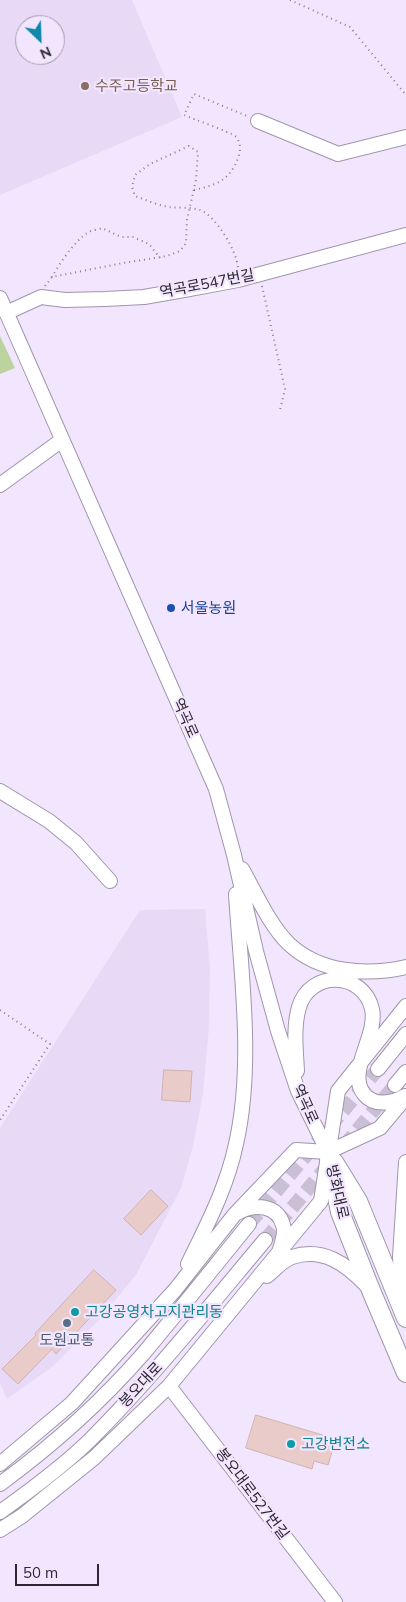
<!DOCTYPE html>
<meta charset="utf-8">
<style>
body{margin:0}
#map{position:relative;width:406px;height:1602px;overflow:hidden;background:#f2e6fe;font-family:Mulish,sans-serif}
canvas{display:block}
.north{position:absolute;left:15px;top:15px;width:50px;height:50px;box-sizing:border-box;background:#f2e6fe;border:1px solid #a39aac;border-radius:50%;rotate:156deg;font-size:14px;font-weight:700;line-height:20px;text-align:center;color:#2c2730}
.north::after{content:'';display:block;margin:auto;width:18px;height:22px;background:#0e87ab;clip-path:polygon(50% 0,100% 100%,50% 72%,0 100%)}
.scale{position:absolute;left:15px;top:1564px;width:84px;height:22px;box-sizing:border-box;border:2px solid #2c2730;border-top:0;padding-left:6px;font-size:15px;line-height:18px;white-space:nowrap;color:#2c2730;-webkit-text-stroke:4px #f2e6fe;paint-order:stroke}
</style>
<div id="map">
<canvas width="406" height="1602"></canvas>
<div class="north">N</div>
<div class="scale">50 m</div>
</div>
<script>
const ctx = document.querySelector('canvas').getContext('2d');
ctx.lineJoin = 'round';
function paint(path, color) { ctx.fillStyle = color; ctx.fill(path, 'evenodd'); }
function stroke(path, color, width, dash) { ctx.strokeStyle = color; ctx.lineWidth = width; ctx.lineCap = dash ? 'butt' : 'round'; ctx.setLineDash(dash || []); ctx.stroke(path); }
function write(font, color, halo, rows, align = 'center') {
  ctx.font = font + ' Mulish,"Noto Sans KR",sans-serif'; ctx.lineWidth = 4.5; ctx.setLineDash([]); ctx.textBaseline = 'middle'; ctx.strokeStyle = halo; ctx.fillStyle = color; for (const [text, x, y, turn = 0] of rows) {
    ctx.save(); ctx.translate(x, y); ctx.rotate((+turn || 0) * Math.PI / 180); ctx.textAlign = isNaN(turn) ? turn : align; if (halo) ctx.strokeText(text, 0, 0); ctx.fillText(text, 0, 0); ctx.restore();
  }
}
const built = new Path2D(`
 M0,0H132L182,117L0,195ZM25,25H55V55H25Z
 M205,909L210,968L209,1027L203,1093L193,1146L181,1188L136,1275L97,1322L52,1367L7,1399L0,1383V1128L140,910Z`);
const green = new Path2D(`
 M0,336L15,368L0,374Z`);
const building = new Path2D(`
 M164,1070L192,1071L190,1102L162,1100Z
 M151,1190L168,1206L141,1235L124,1219Z
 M94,1270L116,1290L56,1354L52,1349L18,1384L2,1369L36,1335L35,1334Z
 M256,1415L336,1439L328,1465L314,1461L312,1469L246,1448Z`);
const minorTunnel = new Path2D(`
 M344,1146L395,1085
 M249,1224L378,1069
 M265,1240L329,1164`);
const path = new Path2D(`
 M290,0L350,27L406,95
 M194,190C217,185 230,180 238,158C241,151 241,141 235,136C230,132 193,119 184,115L194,94L247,116
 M52,277C59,264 75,241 87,233C91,230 97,230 102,228L121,237H133L149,244L160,258
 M45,286L52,277L123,263L167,256L180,251L186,243L187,220L196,180L198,152L189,146L150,164L135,175L132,187L135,196C146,200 157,205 169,207C179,208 190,207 200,210C216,216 237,251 238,268
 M262,286L285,389L280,410
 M0,1010L50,1044L0,1120`);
const minor = new Path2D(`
 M258,121L338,154L406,137
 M0,298L216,789L234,855L256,951L278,1031L298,1091L328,1152
 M6,313L41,297L65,300L105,299L144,297L184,290L238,280L406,235
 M0,485L62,440
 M0,791L49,821L76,843L110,881
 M242,869C255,892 270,926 289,944C320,973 367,976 406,967
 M378,1069L406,1034
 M297,1071C296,1050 293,1028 299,1007C310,970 363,971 372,1009C378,1036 346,1072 364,1094C374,1107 393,1103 405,1096
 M395,1085L406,1072
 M239,1212C254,1204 277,1204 283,1225C286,1233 282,1242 280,1249
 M188,1264C207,1225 227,1187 236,1144C254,1065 241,974 236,894
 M267,1276C274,1270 283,1260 292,1257C323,1247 346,1264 366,1285
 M402,1300L400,1257L406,1162
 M169,1386L335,1602
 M0,1464L72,1403L175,1290L235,1214L296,1150L328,1152L380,1128L406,1097
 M0,1484C52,1446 101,1402 143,1354C179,1311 214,1267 249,1224
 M0,1512C31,1490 62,1467 89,1441C152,1378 208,1308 265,1240
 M0,1530L22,1516L94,1458L169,1386L321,1201L338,1091L406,1006`);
const major = new Path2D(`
 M328,1152L340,1212L370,1288L406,1373
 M334,1162L358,1201L406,1318`);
const markers = [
 [85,86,5,"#8d6e63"],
 [171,608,5,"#1a4fb4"],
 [75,1312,5,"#0f9aa8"],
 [67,1323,5,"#5c6f8a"],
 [291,1444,5,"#0f9aa8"]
];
const educationNames = [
 ["수주고등학교",95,86]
];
const streetNames = [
 ["역곡로547번길",207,284,-11],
 ["역곡로",185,718,66],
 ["역곡로",305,1104,66],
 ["방화대로",337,1192,77],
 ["봉오대로",141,1385,-47],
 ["봉오대로527번길",252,1494,53]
];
const transitNames = [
 ["서울농원",181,608]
];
const cultureNames = [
 ["고강공영차고지관리동",85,1312],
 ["고강변전소",301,1444]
];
const serviceNames = [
 ["도원교통",67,1340]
];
paint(built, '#e8d9f7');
paint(green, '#bcd3a0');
paint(building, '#e9cbc9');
stroke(building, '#d0b3b1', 1);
stroke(minorTunnel, '#cac0d5', 14, [14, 7]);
stroke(minor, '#a095ab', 16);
stroke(major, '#a095ab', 20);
stroke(path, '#867e8e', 2, [1, 4]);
stroke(minor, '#fff', 14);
stroke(major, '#fff', 18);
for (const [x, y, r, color] of markers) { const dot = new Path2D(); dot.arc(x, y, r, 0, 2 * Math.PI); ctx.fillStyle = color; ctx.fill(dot); stroke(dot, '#f2e6fe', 2); }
write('15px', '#785e54', '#f2e6fe', educationNames, 'left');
write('15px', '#2c2730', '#f2e6fe', streetNames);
write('15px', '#164399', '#f2e6fe', transitNames, 'left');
write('15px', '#0d838f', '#f2e6fe', cultureNames, 'left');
write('15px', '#4e5e75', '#f2e6fe', serviceNames);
</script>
